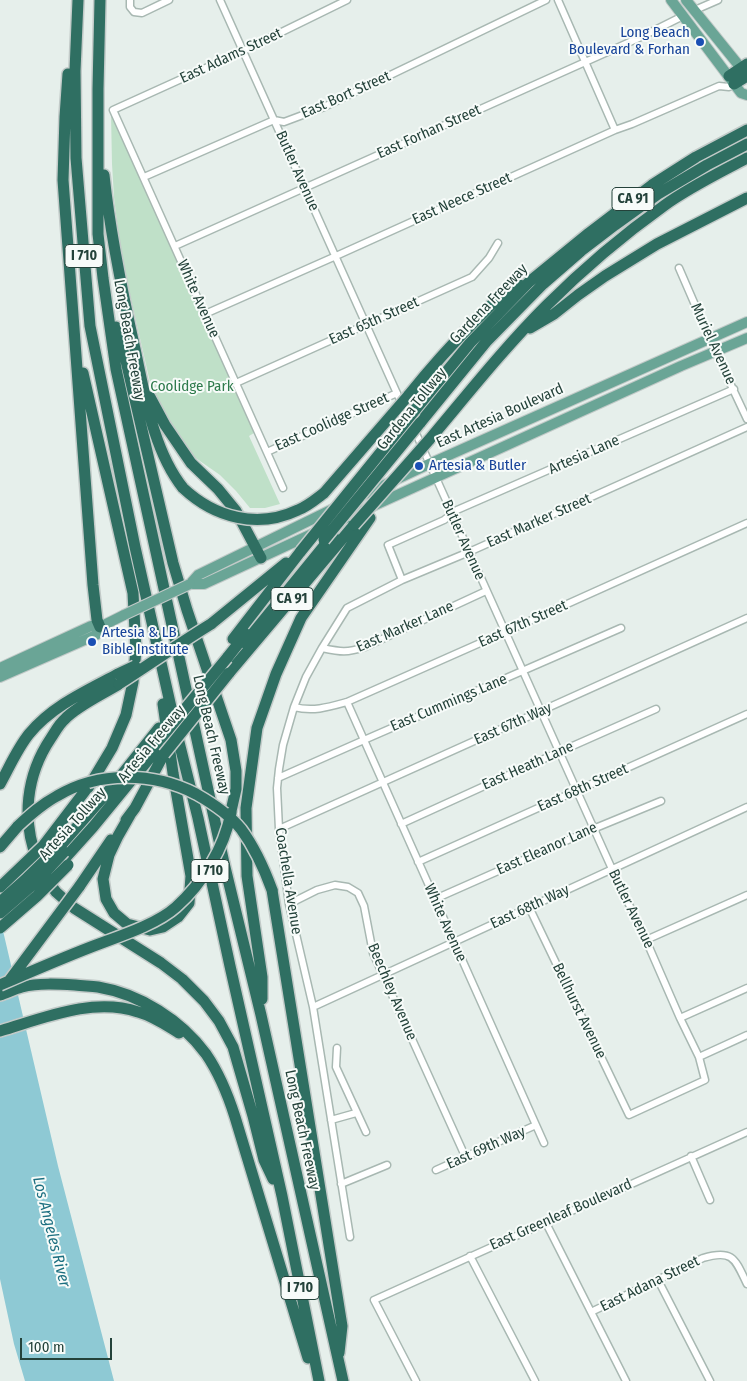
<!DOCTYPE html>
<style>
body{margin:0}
#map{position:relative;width:747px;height:1381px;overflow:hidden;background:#e6efeb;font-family:"Fira Sans Condensed",sans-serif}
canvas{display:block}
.scale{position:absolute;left:20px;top:1338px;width:92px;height:22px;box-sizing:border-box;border:2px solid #24423a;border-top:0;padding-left:6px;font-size:15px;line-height:18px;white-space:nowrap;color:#24423a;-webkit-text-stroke:4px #f7fbf9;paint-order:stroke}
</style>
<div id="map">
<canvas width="747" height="1381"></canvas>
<div class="scale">100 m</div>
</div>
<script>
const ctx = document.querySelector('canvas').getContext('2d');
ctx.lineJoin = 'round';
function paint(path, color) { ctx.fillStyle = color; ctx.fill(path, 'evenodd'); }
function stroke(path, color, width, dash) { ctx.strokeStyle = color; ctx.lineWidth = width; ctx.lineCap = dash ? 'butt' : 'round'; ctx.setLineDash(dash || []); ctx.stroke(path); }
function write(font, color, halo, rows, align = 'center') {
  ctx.font = font + ' "Fira Sans Condensed",sans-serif'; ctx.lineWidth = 4; ctx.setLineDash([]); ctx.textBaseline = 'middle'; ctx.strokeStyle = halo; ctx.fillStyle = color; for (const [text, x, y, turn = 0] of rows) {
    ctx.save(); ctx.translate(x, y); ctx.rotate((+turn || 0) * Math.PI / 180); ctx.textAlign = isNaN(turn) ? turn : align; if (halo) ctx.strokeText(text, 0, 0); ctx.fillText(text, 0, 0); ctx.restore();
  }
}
const green = new Path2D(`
 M111,113L254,433L249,436L280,504L265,508H250L236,491L220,475L187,452L170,429L152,391L121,255L114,197L112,164Z`);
const water = new Path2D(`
 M0,918L58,1166L114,1381H25L14,1344L0,1279Z`);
const minor = new Path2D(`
 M130,0V7L134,12L142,13L169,0
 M220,0L409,420
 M558,0L615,130
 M695,10L718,0
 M144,177L274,120L284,122L324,107L546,0
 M175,246L641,37L683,16
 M679,268L715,351L747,419
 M205,314L336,256L615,130L632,124L719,86L729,87L734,84
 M236,383L472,277L489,258L498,243
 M414,429L612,869L646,940L680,1018L699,1057L705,1080L629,1115L529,907
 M267,452L397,393
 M283,488L113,110L243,51L347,0
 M402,580L388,545L444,520L457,510L734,389
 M322,648C341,652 347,653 365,647L486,591
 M347,702L544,1143
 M294,707C313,712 329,707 347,702L505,632L747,523
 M278,778L364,740L621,628
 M401,824L559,752L656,709
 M279,829L747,618
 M418,862L747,714
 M435,899L593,829L661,801
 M289,904L317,890L335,885L348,887L358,893L364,906L373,953L465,1156
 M646,940L747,895
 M313,1007L747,807
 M680,1018L747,988
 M337,1048L336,1067L366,1132
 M699,1057L747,1035
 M331,1120L356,1113
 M691,1156L710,1200
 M436,1170L536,1125
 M341,1184L387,1165
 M546,1223L626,1381
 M350,1237L313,1007L289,904L279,829L277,788L279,769L283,745L294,707L306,677L322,648L347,608L402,580L469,552L747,427
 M470,1256L535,1381
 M658,1280L710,1381
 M591,1312L703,1258C733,1249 735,1259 747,1284
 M416,1381L374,1300L747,1132`);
const primary = new Path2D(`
 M671,0L741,93L747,95
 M686,0L745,73
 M361,496L429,464L747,322
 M340,521L681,366L747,338
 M190,584L198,575L337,507
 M190,584H204L316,532
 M0,668L91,626L100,627L124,615
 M0,677L96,635L100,627`);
const motorway = new Path2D(`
 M78,0L75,71L76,158L90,326L135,547L177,734L198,818L230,966L282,1196L319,1381
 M100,0L98,89V234L103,278L116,369L224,863L261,1015L343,1381
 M68,74L65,117L63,180L93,585L97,620L100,627
 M729,76L747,64
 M734,84L747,76
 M104,175C110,233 122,291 135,349C145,395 153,450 183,488
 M116,327L126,361L173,563L187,610L231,740L236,771V789L231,811
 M530,328L554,314L578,295L605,276L657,244L747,198
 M83,373L133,593L136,650L133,682L126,715L112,748L88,788
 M408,396C429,370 451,345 475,321C489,308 502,292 520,285
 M150,397L165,425L191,463L218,489L236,511L261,558
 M415,410L470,343L529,282L589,233L652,185L696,157L747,130
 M420,423L486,342L543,284L581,251L615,225L658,194L707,165L747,144
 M429,440C467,395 504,348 546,306C582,270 623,235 665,205C690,187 719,173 747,158
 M211,624L286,563
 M233,639L301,551
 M245,643L333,535
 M227,658L246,634
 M229,673L354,525
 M0,784C9,768 17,749 29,734C52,706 86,691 118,674
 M130,815L118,836L109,855L103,879L106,899L114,913L127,924L150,930L163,927L178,917L189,903L191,876L173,773L163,704
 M126,820L135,808L164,754
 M61,845L112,787L159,728
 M0,847L18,826
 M66,857L93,827L162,743
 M38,862C21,820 26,775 51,738C55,732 59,724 65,719C77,706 103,694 119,684
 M44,876L56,892L74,908L161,963L182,979L204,1001L219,1021L233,1047L253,1116L264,1160L273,1179
 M79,887L111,840
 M272,890L342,1326L339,1353
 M0,995C7,993 14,989 22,987C39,983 57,984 75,985C83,986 90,986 98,987C140,994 181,1020 206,1054C219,1073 228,1095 235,1117L308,1358
 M262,999V977L247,876L246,808L257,728L276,674L301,618L370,518
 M0,1031C44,1018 93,997 138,1012C153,1016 166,1025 179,1033`);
const primaryBridge = new Path2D(`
 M124,615L190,584`);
const motorwayBridge = new Path2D(`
 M183,488C215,518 258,529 298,510C308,506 316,499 324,493L408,396
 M354,525L429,440
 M324,540L420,423
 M301,551L415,410
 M118,674L135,666
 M119,684C150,664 180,643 211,624
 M161,738L227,658
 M164,754L229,673
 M18,826C30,815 42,804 57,796C99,771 153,772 196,794C212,803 229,814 241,829C255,848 264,868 272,890
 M0,887L43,846L85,791
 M0,902L25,880L61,845
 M0,913L37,881L64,852
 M0,928L37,896L68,865
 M9,981L79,887
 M0,985C30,972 60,959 91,947C117,937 156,925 176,907C203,883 224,848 231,813`);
const markers = [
 [700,42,5,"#1a4fb4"],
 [419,466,5,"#1a4fb4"],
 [92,642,5,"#1a4fb4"]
];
const shields = [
 [633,199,42],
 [84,256,38],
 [292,599,42],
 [210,871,38],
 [300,1288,38]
];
const shieldNames = [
 ["CA 91",633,199],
 ["I 710",84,256],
 ["CA 91",292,599],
 ["I 710",210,871],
 ["I 710",300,1288]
];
const transitNames = [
 ["Long Beach",690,33,"right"],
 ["Boulevard & Forhan",690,50,"right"],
 ["Artesia & Butler",429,466],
 ["Artesia & LB",102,633],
 ["Bible Institute",102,650]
];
const streetNames = [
 ["East Adams Street",231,56,-25],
 ["East Bort Street",346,95,-24],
 ["East Forhan Street",429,132,-24],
 ["Butler Avenue",297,171,66],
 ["East Neece Street",462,199,-24],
 ["White Avenue",198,299,66],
 ["Gardena Freeway",489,304,-46],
 ["East 65th Street",374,321,-24],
 ["Long Beach Freeway",129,340,80],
 ["Muriel Avenue",713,344,65],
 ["Gardena Tollway",412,409,-51],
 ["East Artesia Boulevard",500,416,-24],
 ["East Coolidge Street",332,422,-24],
 ["Artesia Lane",584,455,-24],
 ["East Marker Street",539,521,-24],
 ["Butler Avenue",463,540,66],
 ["East 67th Street",523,624,-24],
 ["East Marker Lane",405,627,-24],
 ["East Cummings Lane",449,703,-23],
 ["East 67th Way",513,724,-24],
 ["Long Beach Freeway",211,735,77],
 ["Artesia Freeway",152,744,-50],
 ["East Heath Lane",528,766,-24],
 ["East 68th Street",583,788,-24],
 ["Artesia Tollway",73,824,-48],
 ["East Eleanor Lane",547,849,-24],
 ["Coachella Avenue",288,881,81],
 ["East 68th Way",530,907,-25],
 ["Butler Avenue",631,909,64],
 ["White Avenue",445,923,66],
 ["Beechley Avenue",392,992,67],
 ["Bellhurst Avenue",579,1011,64],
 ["Long Beach Freeway",302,1130,78],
 ["East 69th Way",486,1148,-24],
 ["East Greenleaf Boulevard",561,1215,-24],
 ["East Adana Street",650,1284,-26]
];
const parkNames = [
 ["Coolidge Park",192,387]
];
const waterNames = [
 ["Los Angeles River",51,1232,76]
];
paint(green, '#bfe0c8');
paint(water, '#8ec9d4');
stroke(minor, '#a8b8b2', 9);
stroke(primary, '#c2cac8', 12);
stroke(motorway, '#c2cac8', 14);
stroke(minor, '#fff', 6);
stroke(primary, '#6aa596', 10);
stroke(motorway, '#2f6f62', 11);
stroke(primaryBridge, '#c2cac8', 12, []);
stroke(motorwayBridge, '#c2cac8', 14, []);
stroke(primaryBridge, '#6aa596', 10);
stroke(motorwayBridge, '#2f6f62', 11);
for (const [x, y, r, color] of markers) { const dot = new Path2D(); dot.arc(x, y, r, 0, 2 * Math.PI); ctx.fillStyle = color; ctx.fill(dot); stroke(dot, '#f7fbf9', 2); }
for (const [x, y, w] of shields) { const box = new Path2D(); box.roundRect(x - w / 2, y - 11.5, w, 23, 4); ctx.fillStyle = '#f7fbf9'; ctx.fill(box); stroke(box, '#24423a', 1); }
write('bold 14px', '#24423a', null, shieldNames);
write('15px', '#164399', '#f7fbf9', transitNames, 'left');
write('15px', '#24423a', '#f7fbf9', streetNames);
write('15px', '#2d7a4b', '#f7fbf9', parkNames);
write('italic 16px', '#1c6f80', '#f7fbf9', waterNames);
</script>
